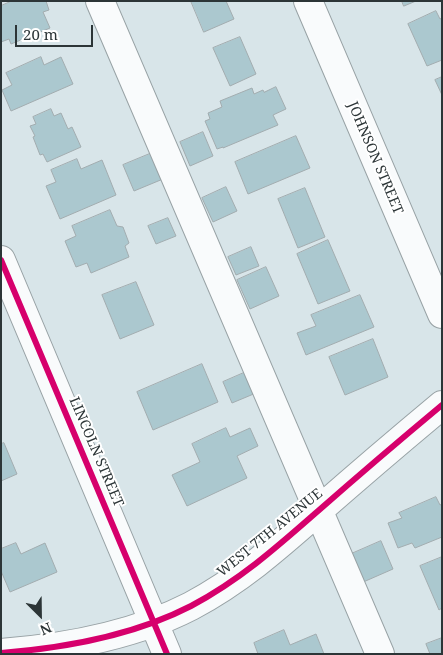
<!DOCTYPE html>
<style>
body{margin:0}
#map{position:relative;width:443px;height:655px;overflow:hidden;background:#d8e5e9;font-family:"Noto Serif",serif}
canvas{display:block}
.frame{position:absolute;inset:0;border:2px solid #2c3537;pointer-events:none}
.north{position:absolute;left:15px;top:590px;width:50px;height:50px;-webkit-text-stroke:4px #fff;paint-order:stroke;rotate:157deg;font-size:14px;font-weight:700;line-height:20px;text-align:center;color:#2c3537}
.north::after{content:'';display:block;margin:auto;width:18px;height:22px;background:#2c3537;clip-path:polygon(50% 0,100% 100%,50% 72%,0 100%)}
.scale{position:absolute;left:15px;top:25px;width:78px;height:22px;box-sizing:border-box;border:2px solid #2c3537;border-top:0;padding-left:6px;font-size:15px;line-height:18px;white-space:nowrap;color:#2c3537;-webkit-text-stroke:4px #fff;paint-order:stroke}
</style>
<div id="map">
<canvas width="443" height="655"></canvas>
<div class="frame"></div>
<div class="north">N</div>
<div class="scale">20 m</div>
</div>
<script>
const ctx = document.querySelector('canvas').getContext('2d');
ctx.lineJoin = 'round';
function paint(path, color) { ctx.fillStyle = color; ctx.fill(path, 'evenodd'); }
function stroke(path, color, width, dash) { ctx.strokeStyle = color; ctx.lineWidth = width; ctx.lineCap = dash ? 'butt' : 'round'; ctx.setLineDash(dash || []); ctx.stroke(path); }
function write(font, color, halo, rows, align = 'center') {
  ctx.font = font + ' "Noto Serif",serif'; ctx.lineWidth = 4; ctx.setLineDash([]); ctx.textBaseline = 'middle'; ctx.strokeStyle = halo; ctx.fillStyle = color; for (const [text, x, y, turn = 0] of rows) {
    ctx.save(); ctx.translate(x, y); ctx.rotate((+turn || 0) * Math.PI / 180); ctx.textAlign = isNaN(turn) ? turn : align; if (halo) ctx.strokeText(text, 0, 0); ctx.fillText(text, 0, 0); ctx.restore();
  }
}
const building = new Path2D(`
 M12,1H46L49,10L43,12L50,28L11,44L9,39L1,42V6Z
 M191,1H226L234,19L204,32Z
 M402,1H416L404,6Z
 M436,11L440,19L442,18V60L427,66L408,24Z
 M240,37L256,74L230,86L213,48Z
 M41,57L44,65L61,57L73,84L11,111L2,90L12,85L6,73Z
 M442,77V95L435,80Z
 M276,87L286,109L273,115L278,125L223,148V147L217,149L205,121L210,119L208,113L222,107L220,101L252,88L254,94L263,90L264,92Z
 M51,109L54,116L61,113L68,129L72,127L81,147L47,162L43,154L40,155L33,137L35,136L30,126L36,124L33,117Z
 M203,132L213,156L190,166L180,142Z
 M296,136L310,168L248,194L235,162Z
 M152,153L163,179L134,191L123,165Z
 M77,159L81,169L102,160L116,195L60,219L46,186L56,182L51,170Z
 M226,187L237,211L213,222L202,198Z
 M305,188L325,237L298,248L278,199Z
 M110,210L117,226L123,227L129,243L125,246L129,257L91,273L87,263L76,267L65,241L76,236L72,226Z
 M168,218L176,236L156,244L148,226Z
 M328,240L350,291L318,304L297,254Z
 M251,247L259,266L236,275L228,257Z
 M266,267L279,296L250,309L237,280Z
 M136,282L154,325L120,339L102,295Z
 M360,295L374,327L306,355L297,333L316,326L311,315Z
 M373,339L388,377L345,395L329,357Z
 M202,364L218,402L153,430L137,392Z
 M246,372L256,393L232,403L223,382Z
 M226,428L230,437L250,428L258,446L237,456L247,478L187,506L172,475L200,462L192,444Z
 M4,443L17,474L1,481V444Z
 M436,497L440,505L442,504V537L415,548L412,543L398,548L388,523L402,518L399,513Z
 M381,541L393,569L361,583L349,555Z
 M16,543L21,554L45,543L57,572L10,592L1,571V549Z
 M442,557V608L439,610L420,566Z
 M284,630L290,645L316,634L324,654H258L254,643Z
 M442,638V654H430L426,644Z`);
const minor = new Path2D(`
 M100,1L380,654
 M308,1L442,314
 M1,260L167,654
 M1,653C65,648 133,636 191,606C240,580 277,547 318,511C359,475 400,440 442,405`);
const cycleway = new Path2D(`
 M1,260L167,654
 M1,653C65,648 133,636 191,606C240,580 277,547 318,511C359,475 400,440 442,405`);
const streetNames = [
 ["JOHNSON STREET",375,158,67],
 ["LINCOLN STREET",96,452,67],
 ["WEST 7TH AVENUE",270,533,-39]
];
paint(building, '#abc8cf');
stroke(building, '#a2acaf', 1);
stroke(minor, '#98a2a5', 30);
stroke(minor, '#f9fbfc', 28);
stroke(cycleway, '#d6006c', 6);
write('14px', '#2c3537', '#fff', streetNames);
</script>
